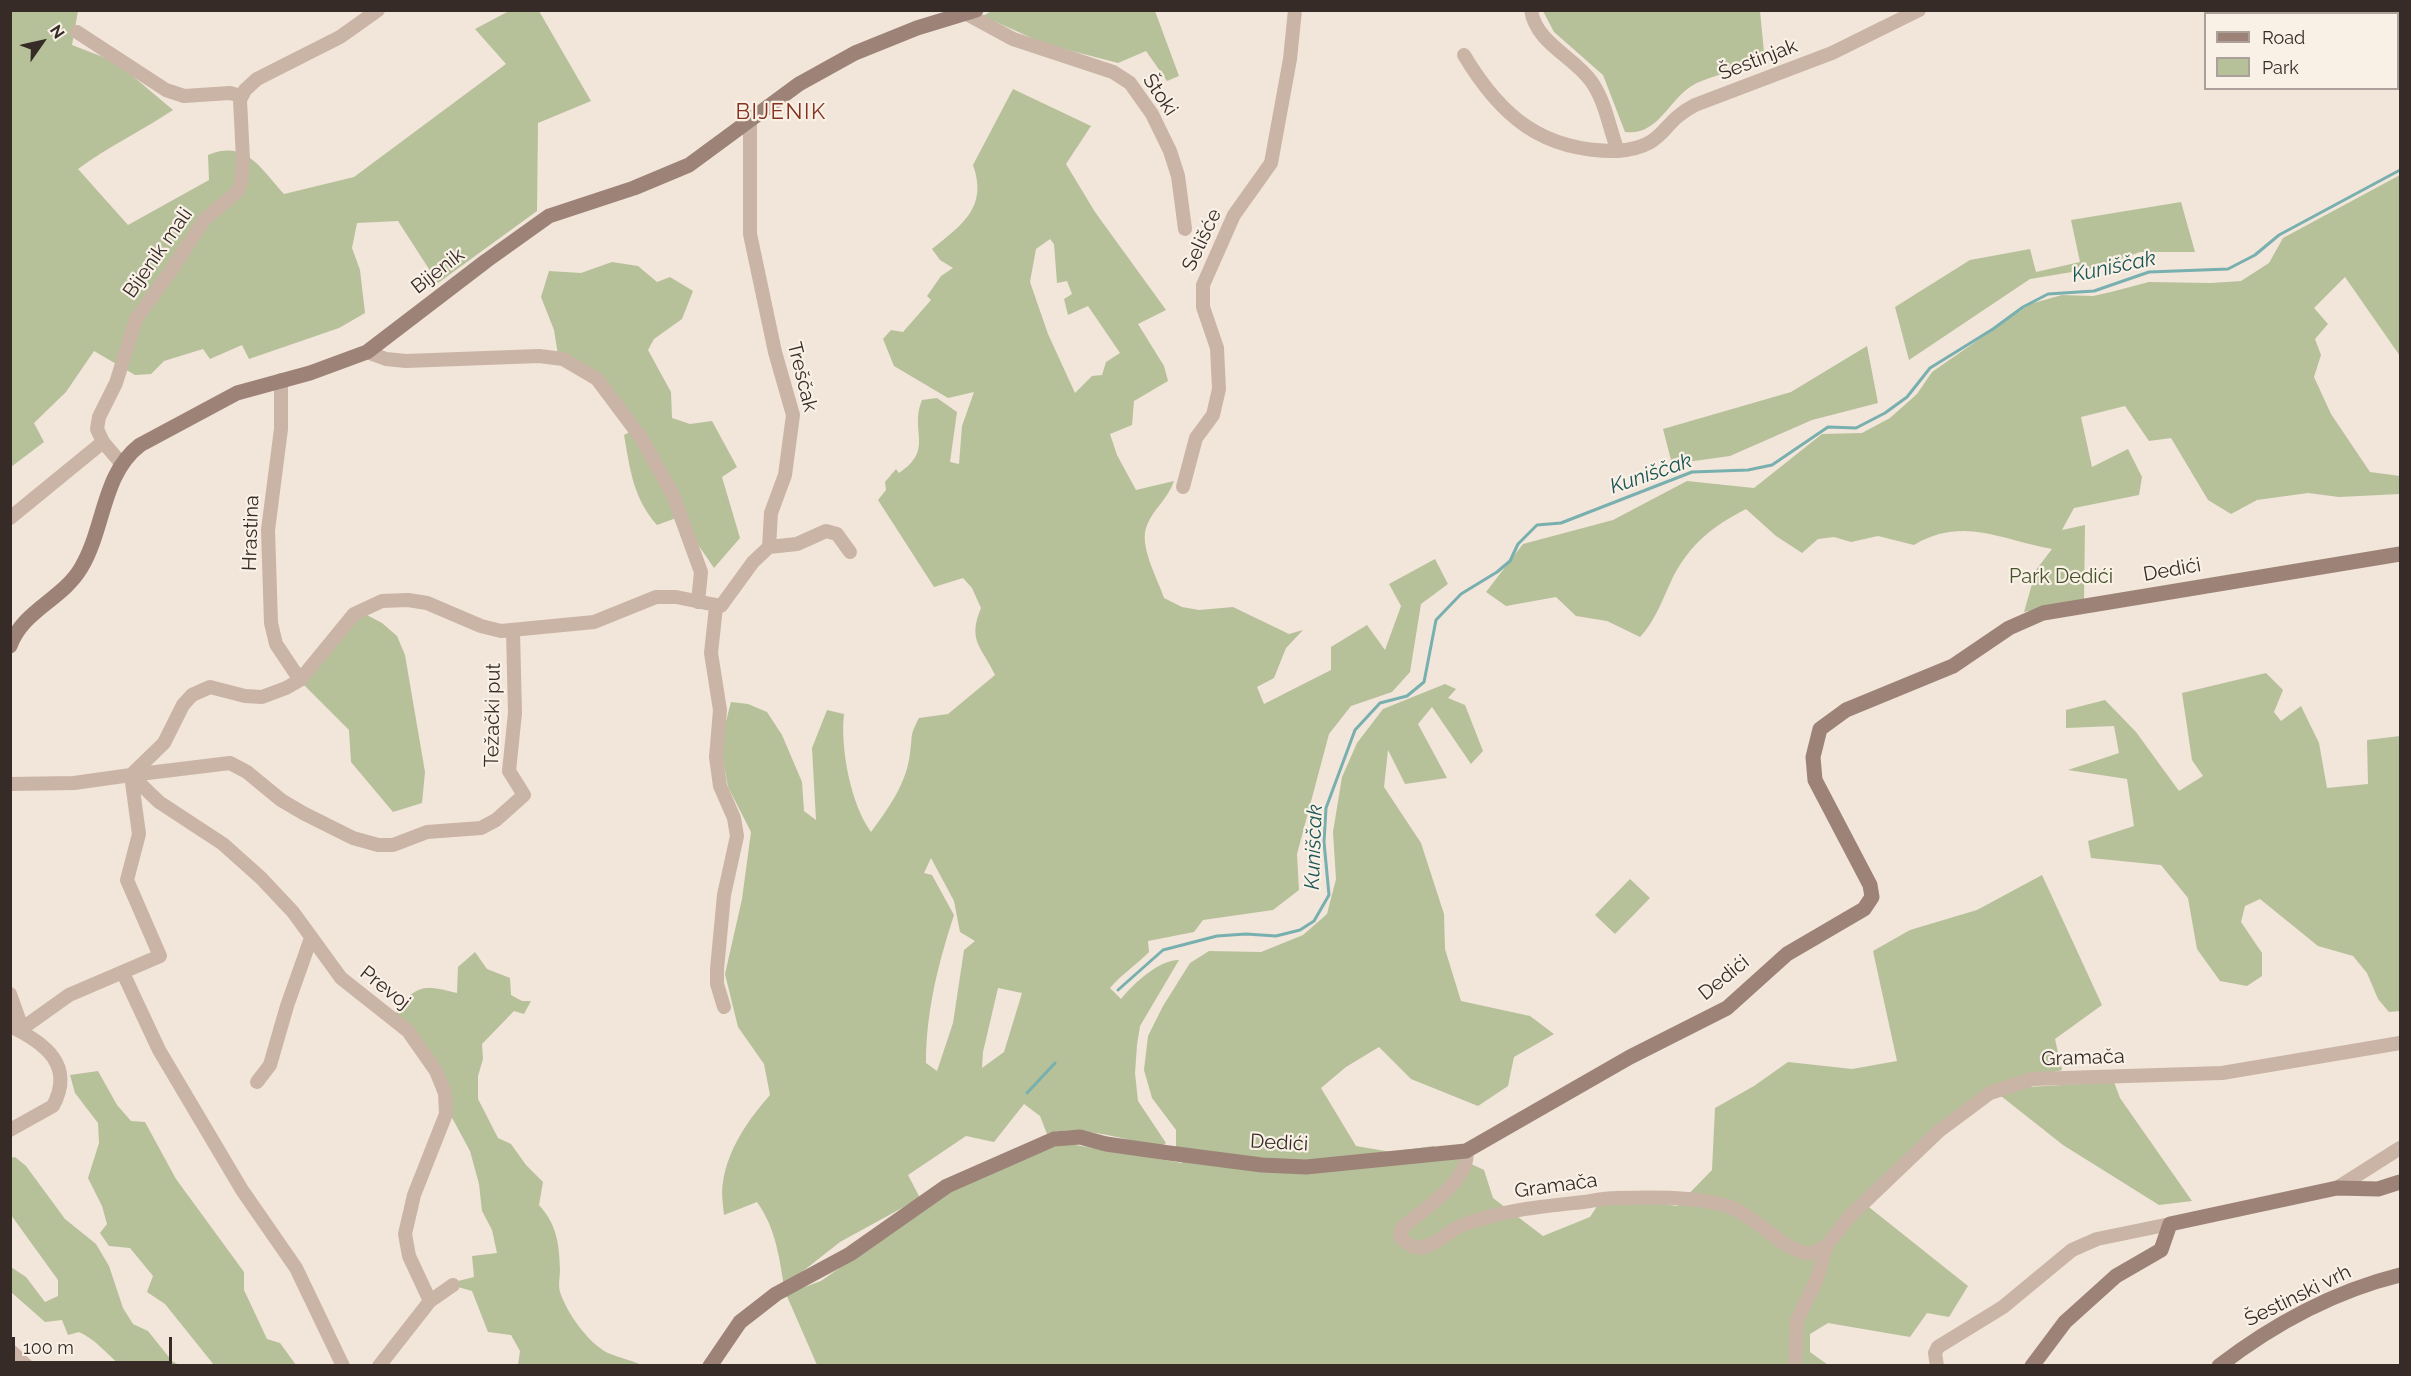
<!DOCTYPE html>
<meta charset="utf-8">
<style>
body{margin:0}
#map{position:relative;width:2411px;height:1376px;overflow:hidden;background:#f2e5da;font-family:Raleway,sans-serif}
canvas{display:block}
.frame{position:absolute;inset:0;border:12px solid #362b27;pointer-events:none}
.legend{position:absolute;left:2204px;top:12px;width:195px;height:78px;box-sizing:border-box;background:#f9f0e6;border:2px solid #aba19a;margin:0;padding:8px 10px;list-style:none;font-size:18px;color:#362b27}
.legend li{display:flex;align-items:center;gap:12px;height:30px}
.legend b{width:30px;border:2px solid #aba19a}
.north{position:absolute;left:12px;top:12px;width:60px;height:60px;-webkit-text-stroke:4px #f9f0e6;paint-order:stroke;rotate:56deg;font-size:16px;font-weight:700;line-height:24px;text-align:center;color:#362b27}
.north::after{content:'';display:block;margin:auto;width:21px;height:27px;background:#362b27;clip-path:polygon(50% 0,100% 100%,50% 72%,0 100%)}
.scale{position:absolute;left:12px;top:1337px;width:160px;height:27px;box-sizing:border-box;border:3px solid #362b27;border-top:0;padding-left:8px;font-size:18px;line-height:21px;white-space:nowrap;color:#362b27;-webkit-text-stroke:4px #f9f0e6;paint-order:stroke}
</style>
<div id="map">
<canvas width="2411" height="1376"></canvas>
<div class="frame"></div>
<ul class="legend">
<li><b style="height:8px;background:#9d8377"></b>Road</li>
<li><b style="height:16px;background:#b6c19a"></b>Park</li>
</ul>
<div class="north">N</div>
<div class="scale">100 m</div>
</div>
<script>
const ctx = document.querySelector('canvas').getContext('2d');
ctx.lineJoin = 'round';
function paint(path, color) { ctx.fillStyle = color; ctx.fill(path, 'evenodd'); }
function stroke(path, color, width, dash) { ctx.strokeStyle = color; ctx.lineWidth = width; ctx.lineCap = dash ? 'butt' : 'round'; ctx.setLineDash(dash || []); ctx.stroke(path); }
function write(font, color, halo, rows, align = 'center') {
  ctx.font = font + ' Raleway,sans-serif'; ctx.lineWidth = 4.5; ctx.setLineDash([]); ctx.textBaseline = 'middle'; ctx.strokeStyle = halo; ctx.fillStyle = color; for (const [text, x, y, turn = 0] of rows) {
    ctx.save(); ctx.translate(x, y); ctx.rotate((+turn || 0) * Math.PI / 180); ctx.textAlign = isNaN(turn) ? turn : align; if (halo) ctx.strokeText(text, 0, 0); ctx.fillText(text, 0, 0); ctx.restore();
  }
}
const green = new Path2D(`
 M993,10L1155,11L1179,76L1167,81L1146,51L1118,63L1045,44L983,16Z
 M11,11H78L72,45L116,62L173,110C142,131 109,146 78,169L128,225L209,180L208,155C246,139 261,169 284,194L354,177L506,64L475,29L509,11H539L591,101L538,123L537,211L438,283L398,221L357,223L352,248L360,270L365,313L339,328L249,359L242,345L210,359L203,349L164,361L151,374L135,375L94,351L66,392L34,423L44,442L11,467Z
 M1543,11H1760L1765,62C1746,68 1704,77 1690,87C1667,103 1657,136 1625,132L1603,75L1554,32Z
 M1013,89L1091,126L1066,164L1095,212L1166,310L1138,324L1164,366L1168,381L1134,401L1132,425L1110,434L1117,455L1136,490L1174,481C1168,499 1154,508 1147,525C1138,545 1158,579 1164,598L1182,607L1199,610L1233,607L1289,634L1303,630L1286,648L1274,678L1257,687L1264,704L1331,670V647L1367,625L1385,650L1401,606L1389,584L1435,559L1448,584L1421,604L1410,672L1392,692L1351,706L1329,734L1297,854L1299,890L1273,910L1203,920L1194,932L1148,941L1149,952C1136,965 1122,974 1110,988L1121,999C1134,983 1159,960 1179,960L1140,1026L1137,1045L1135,1073L1138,1101L1166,1143L1160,1147C1130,1141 1075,1123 1047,1134L1040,1116L1024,1104L994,1142L966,1136L908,1175L920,1198L840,1242L784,1286C779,1255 775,1227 757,1202L724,1215C723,1204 721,1192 723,1182C728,1149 748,1120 770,1095L764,1064L738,1027L725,974L742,899L751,832L728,787L720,744L731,702L748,704L767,712L782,735L802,782L804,811L816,820L812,748L827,710L844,714C840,748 851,805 871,832C888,809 907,783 910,753C913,734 909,737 919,718L948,714L995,675C982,647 967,641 981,608L972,588L963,578L934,587L878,500L886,490L885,482L896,469L899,473C935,449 909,432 922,400L937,398L957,412L950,462L959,464L962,426L974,392L948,398L894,366L883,339L891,330L903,332L931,300L927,296L941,276L953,268L940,260L932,249C963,224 988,207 973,165ZM1050,239L1054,244L1057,283L1067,281L1072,294L1064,299L1068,315L1088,306L1120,353L1106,362L1102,375L1092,376L1075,393L1048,334L1030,282L1036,249ZM931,858L954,901L960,932L975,941L964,950L953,1023L937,1071L926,1063C926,1012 938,964 954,915L932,875L924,873ZM998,988L1022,993L1004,1052L982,1068L983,1052Z
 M2400,175V356L2345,277L2314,308L2328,324L2315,339L2321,355L2314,377L2331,414L2370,472L2400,476V494L2339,497L2308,493L2257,500L2231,514L2208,500L2171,438L2149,441L2125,406L2081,417L2092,467L2128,449L2142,477L2139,495L2074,508L2062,530L2085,525L2084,600L2024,612L2036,570L2052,549C2001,540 1963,516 1914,545L1878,536L1851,542L1834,537L1818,539L1802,553L1776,536L1746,509C1713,526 1691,543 1673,577C1663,598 1656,620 1640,637L1607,621L1576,616L1556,597L1506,606L1486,592L1523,544L1613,520L1687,481L1754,488L1822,434L1862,433L1890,418L1917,394L1932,372L2030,304L2062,295L2093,296L2111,292L2149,282L2211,283L2241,281L2269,263L2283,238Z
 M2181,202L2195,252H2140L2096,268L2030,279L1909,360L1895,307L1970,260L2030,249L2036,272L2080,262L2071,220Z
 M612,262L638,266L657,282L670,277L693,291L682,319L654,339L648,350L671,392L672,418L690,424L712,421L737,467L722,477L740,538L714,568L679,517L657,525C633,498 630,469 624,435L639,427L610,386L558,355L554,330L541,297L549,271L581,273Z
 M1867,346L1878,403L1812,420L1730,456L1672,464L1663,429L1791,392Z
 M365,614L382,623L397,636L405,655L425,772L422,803L393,812L351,762L349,730L302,683L353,619Z
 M2266,673L2283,690L2274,712L2281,721L2301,706L2319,743L2327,788L2368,784L2367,740L2400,736V1011L2389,1012L2378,999L2367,973L2353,956L2318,946L2260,899L2245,906L2241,922L2262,953V976L2247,986L2220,981L2197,949L2188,898L2161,865L2091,858L2088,841L2134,826L2127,779L2068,770L2119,753L2114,726L2066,728V710L2105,700L2136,732L2179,791L2203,776L2192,760L2182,693Z
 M1445,684L1456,689L1448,698L1465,705L1483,751L1471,764L1432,707L1418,724L1447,778L1405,784L1388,750L1384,787L1421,843L1444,914L1445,949L1461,1001L1530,1016L1554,1034L1514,1057L1508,1086L1478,1106L1411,1079L1379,1047L1346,1067L1321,1088L1356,1146L1391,1152L1433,1146L1484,1170L1493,1198L1543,1236L1590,1217L1605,1194L1677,1206L1712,1170L1715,1108L1754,1086L1788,1062L1852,1069L1897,1061L1873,951L1910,930L1977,910L2042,875L2102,1005L2055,1039L2062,1070L1989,1087L1860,1200L1968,1286L1949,1317L1927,1313L1910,1337L1828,1323L1810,1334V1352L1828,1365H817L786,1294L821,1281L956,1186L1064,1143L1182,1163L1176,1147V1130L1152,1098L1144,1070L1148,1036L1163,1006L1190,963L1209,951L1261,952L1303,935L1327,914L1336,879L1333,832L1342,777L1357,743L1383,709Z
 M1630,879L1650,898L1615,934L1595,915Z
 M475,952L487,969L510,978L511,995L522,1001H531L524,1014L514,1011L482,1044L483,1059L478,1076V1099L498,1138L511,1144L526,1165L543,1182L539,1205C557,1225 559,1243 560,1269C560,1276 558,1285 560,1292C567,1313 588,1343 608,1353C619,1358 631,1360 642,1365H518L520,1351L511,1335L488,1332L472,1291L458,1287V1281L474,1277L472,1256L497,1253L492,1230L482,1211L479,1184L470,1151L450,1114L448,1086L395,1014C415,985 422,984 457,993L458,967Z
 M98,1071L117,1105L131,1121L145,1122L176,1179L244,1272V1290L267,1339L280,1343L296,1365H214L165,1304L147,1292L153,1276L130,1248L109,1246L100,1233L107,1224L102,1206L88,1178L99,1143L98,1123L75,1093L70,1075Z
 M2114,1082L2120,1098L2192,1201L2159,1205L2063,1145L2001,1096L2028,1087Z
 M15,1157L26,1166L65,1219L96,1244L109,1266L123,1308L133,1324L148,1331L172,1361L179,1365H120C106,1353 95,1339 79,1332L68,1335L62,1320L45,1322L11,1292V1267L26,1277L45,1302L58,1296V1280L11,1215V1158Z`);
const stream = new Path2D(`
 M1118,990L1163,950L1217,936L1246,934L1276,936L1300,930L1314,921L1329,895L1324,842L1326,808L1355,730L1380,703L1407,696L1424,682L1436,620L1461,594L1497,572L1510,561L1518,544L1537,525L1561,523L1692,472L1748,470L1772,465L1828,427L1856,428L1885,413L1907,397L1930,368L1993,329L2023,307L2048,294L2094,291L2149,272L2228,269L2255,255L2279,235L2400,170
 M1027,1093L1055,1063`);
const street = new Path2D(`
 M967,14L1013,39L1113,72L1130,83L1152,114L1170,151L1178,176L1185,229
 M77,32L166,90L184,96L230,93L241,96
 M1464,55C1501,117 1543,152 1618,151C1609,128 1606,102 1591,81C1573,56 1536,43 1531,10
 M750,121V234L775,352L793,415L785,475L771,513L769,547L797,544L826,531L837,534L850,552
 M1618,151C1668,146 1658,124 1695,105L1832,53L1919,10
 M367,352L386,359L406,361L539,356L563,359L597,379L642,439L673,495L701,572L698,602
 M281,380V429L268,530L271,623L276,644L300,680
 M103,442L97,429L99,417L116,383L136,319L170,272L204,220L237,192L241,182L243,159L240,100L245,90L257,79L340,37L378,10
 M1183,487L1196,438L1213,415L1219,389L1217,348L1203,307V285L1234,215L1271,163L1290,59L1295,10
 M10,518L103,442L121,463
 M716,607L711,653L720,710L716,757L720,786L734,818L737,836L724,895L717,969V984L724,1007
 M131,775L164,743L183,705L192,695L210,687L245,696L262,697L286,688L300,680L354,614L382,601L408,600L427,603L481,626L501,631L594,622L656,597H676L721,606L753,562L769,547
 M131,775L230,763L247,772L281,800L303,813L353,838L378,845H393L427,832L481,828L496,820L524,795L509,771L515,713L513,631
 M10,784L74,783L131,775L159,802L223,844L261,878L293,912L341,978L408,1031L436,1071L445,1093L446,1114L414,1195L405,1234L409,1256L430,1301L379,1366
 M123,973L159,1050L242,1190L296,1268L343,1366
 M10,994L20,1022V1030
 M10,1026C45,1043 75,1065 53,1106L10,1130
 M20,1030L69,995L160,956L127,880L139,834L131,775
 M257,1082L270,1065L287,1006L311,938
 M1466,1151C1472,1179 1421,1211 1402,1228L1400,1237C1407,1243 1415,1250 1424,1247C1439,1243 1449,1230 1463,1225C1499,1211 1537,1207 1574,1203C1588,1202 1602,1198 1615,1198C1651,1197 1689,1196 1724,1205C1754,1213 1781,1249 1806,1253C1814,1254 1821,1249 1827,1245
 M2337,1188L2400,1148
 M430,1301L453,1285
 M10,1350L27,1366
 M1795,1366L1797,1320L1816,1281L1827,1245L1849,1217L1939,1131L1990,1093L2032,1079L2222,1073L2400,1043
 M1937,1366L1935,1353L1938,1347L2003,1307L2072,1250L2097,1239L2170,1224`);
const secondary = new Path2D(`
 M10,646C23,610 62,600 81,568C105,528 102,474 140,445L237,393L310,373L367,352L486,261L549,216L634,188L689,165L799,84L855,53L917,28L976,10
 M710,1366L740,1322L776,1294L850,1254L947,1186L1054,1139L1080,1137L1106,1144L1169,1153L1262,1165L1306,1167L1466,1151L1630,1057L1727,1008L1787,954L1864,909L1872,897L1870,885L1815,780L1813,757L1820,729L1846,710L1953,666L2009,628L2043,613L2400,554
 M2032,1366L2065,1322L2116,1276L2161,1250L2170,1224L2337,1188L2378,1189L2400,1182
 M2219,1366C2272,1325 2335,1291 2400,1275`);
const streetNames = [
 ["Šestinjak",1758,60,-21],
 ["Štoki",1160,95,56],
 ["Selišće",1202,240,-65],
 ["Bijenik mali",158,253,-55],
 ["Bijenik",438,271,-38],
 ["Treščak",802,377,76],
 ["Hrastina",251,533,-88],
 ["Dedići",2172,570,-10],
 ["Težački put",493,715,-89],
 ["Dedići",1724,978,-39],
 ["Prevoj",385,988,38],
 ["Gramača",2083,1058,-2],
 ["Dedići",1279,1143,3],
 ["Gramača",1556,1186,-8],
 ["Šestinski vrh",2298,1296,-26]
];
const parkNames = [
 ["Park Dedići",2061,577]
];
const waterNames = [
 ["Kuniščak",2114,267,-12],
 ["Kuniščak",1651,474,-19],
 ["Kuniščak",1314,847,-88]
];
const quarterNames = [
 ["BIJENIK",781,112]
];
paint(green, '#b6c19a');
stroke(stream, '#78afaf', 3);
stroke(street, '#cab4a6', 14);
stroke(secondary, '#9d8377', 15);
write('20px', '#362b27', '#f9f0e6', streetNames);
write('20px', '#47542a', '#f9f0e6', parkNames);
write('italic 21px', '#1c5758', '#f9f0e6', waterNames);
ctx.letterSpacing = '1.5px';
write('22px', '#86321f', '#f9f0e6', quarterNames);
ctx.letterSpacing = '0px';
</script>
